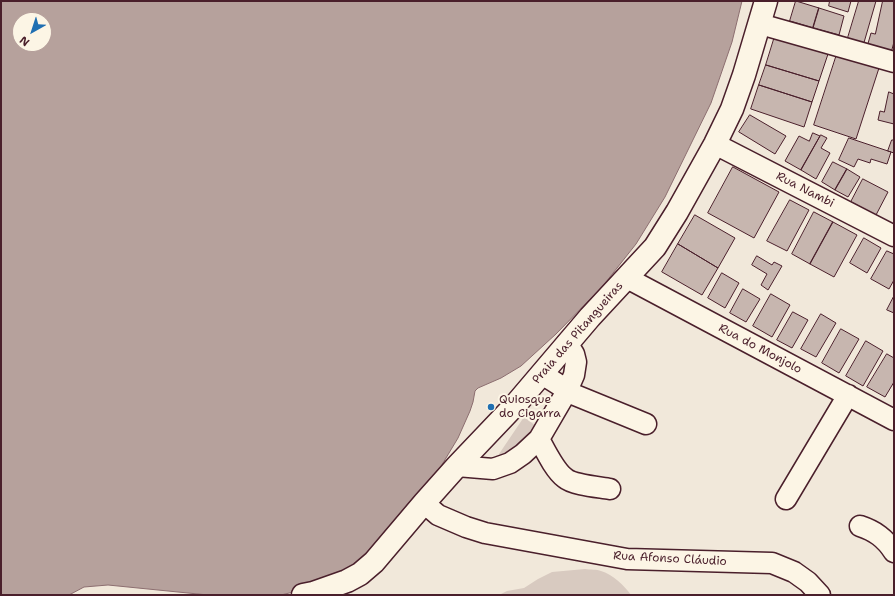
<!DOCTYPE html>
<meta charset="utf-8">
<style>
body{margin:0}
#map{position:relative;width:895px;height:596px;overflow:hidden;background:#f1e8da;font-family:"Shantell Sans",sans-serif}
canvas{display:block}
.frame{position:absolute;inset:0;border:2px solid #4a1f2b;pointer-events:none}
.north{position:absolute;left:12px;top:12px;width:40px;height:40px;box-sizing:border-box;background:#fcf5e5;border:1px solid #b59f9b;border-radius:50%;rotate:219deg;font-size:11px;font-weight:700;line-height:16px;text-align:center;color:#4a1f2b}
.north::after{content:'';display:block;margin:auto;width:14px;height:18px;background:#1f6fb2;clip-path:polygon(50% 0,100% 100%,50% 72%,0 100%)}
</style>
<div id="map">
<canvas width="895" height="596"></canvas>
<div class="frame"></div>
<div class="north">N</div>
</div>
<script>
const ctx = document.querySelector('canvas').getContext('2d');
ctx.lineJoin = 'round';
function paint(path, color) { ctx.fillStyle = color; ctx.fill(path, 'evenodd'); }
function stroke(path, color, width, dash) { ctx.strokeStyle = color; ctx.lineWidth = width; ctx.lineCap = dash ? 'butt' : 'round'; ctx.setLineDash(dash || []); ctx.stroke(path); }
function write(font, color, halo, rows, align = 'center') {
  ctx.font = font + ' "Shantell Sans",sans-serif'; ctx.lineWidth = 4; ctx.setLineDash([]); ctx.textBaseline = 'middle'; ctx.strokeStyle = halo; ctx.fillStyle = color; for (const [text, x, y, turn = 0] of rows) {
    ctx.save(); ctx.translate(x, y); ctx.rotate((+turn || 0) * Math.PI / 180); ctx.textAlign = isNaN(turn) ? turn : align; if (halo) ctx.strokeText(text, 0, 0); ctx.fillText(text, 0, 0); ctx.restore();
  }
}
const green = new Path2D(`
 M524,417L540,429L516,465L499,454Z
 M585,569C590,570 597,569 601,571C612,574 625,586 631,595H499L507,591L524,588L538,579L552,572Z`);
const water = new Path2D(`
 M1,1H742L732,42L711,103L665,197L636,244L602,287L556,334L521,366L501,378L478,388L475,391L473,402L470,411L458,438L440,468L402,517L355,566L318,586L281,595H208L108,585L84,587L69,595H1ZM20,20H44V44H20Z`);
const building = new Path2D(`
 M796,1L819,8L813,28L790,21Z
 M830,1H851L848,12L829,6Z
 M859,1H876L863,46L847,41Z
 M883,1H894V42L891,53L867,47L871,33L875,34Z
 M819,8L844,16L839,35L813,28Z
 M775,36L828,54L819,81L766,65Z
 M837,54L879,68L856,139L814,125Z
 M766,65L819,81L812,102L759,85Z
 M759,85L812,102L804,127L751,109Z
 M889,92L894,94V124L878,120L880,111L884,112Z
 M750,115L786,136L775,154L739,132Z
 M813,133L820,136L801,170L785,161L799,136L809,141Z
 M821,135L827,138L821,148L830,153L816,179L801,170Z
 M849,138L891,152L887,164L871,159L870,163L858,159L854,167L839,160Z
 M892,140H894V153L888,151Z
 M833,162L847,169L835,190L822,182Z
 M733,167L779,192L754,238L708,213Z
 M847,169L860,177L848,197L835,190Z
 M863,179L888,192L876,215L851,202Z
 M790,200L809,210L787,251L767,241Z
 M814,212L833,222L810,264L792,254Z
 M695,215L735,238L718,268L678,244Z
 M833,222L857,235L834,277L810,264Z
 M864,238L881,248L867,273L850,263Z
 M678,244L718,268L702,295L662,272Z
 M887,251L894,254V280L889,289L871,279Z
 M757,256L772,265L774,262L782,266L768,290L761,285L767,274L752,265Z
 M722,273L739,283L725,308L708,298Z
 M743,289L760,299L746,322L730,313Z
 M771,294L790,305L772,337L753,326Z
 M894,296V313L887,310Z
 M793,312L808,320L792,348L777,340Z
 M821,314L836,323L816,357L801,349Z
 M841,329L859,339L839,373L822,363Z
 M866,341L883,351L863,386L846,376Z
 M887,354L894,358V382L885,397L867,387Z`);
const minor = new Path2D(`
 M760,24L894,62
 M715,144L894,236
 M627,278L894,420
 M542,374L575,395L646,424
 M539,439C545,450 555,471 565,478C573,485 599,487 610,489
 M457,466L493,469L510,463L523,454L539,439L567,391L574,375L576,362L574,354L567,343
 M786,499L848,395
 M424,503L438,515L466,527L485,533L627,559L772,563L794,572L808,582L820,595
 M860,526C875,531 885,538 894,552`);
const major = new Path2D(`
 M303,595L313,593L347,581L360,574L374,562L424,503L457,466L516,404L590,317L655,247L677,212L715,144L732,109L744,75L766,1`);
const markers = [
 [491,407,4,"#1f6fb2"]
];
const streetNames = [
 ["Rua Nambi",805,190,27],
 ["Praia das Pitangueiras",578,333,-49],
 ["Rua do Monjolo",760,349,28],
 ["Rua Afonso Cláudio",670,559,3]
];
const poiNames = [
 ["Quiosque",499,400],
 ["do Cigarra",499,414]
];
paint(green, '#d8cac0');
paint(water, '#b6a19c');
stroke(water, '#8b6d6f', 1);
paint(building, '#c7b6af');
stroke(building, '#4a1f2b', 1);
stroke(minor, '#4a1f2b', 23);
stroke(major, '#4a1f2b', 25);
stroke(minor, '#fcf5e5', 20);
stroke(major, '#fcf5e5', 22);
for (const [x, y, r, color] of markers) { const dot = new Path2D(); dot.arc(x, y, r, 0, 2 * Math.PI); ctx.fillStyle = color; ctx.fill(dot); stroke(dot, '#fcf5e5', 1.5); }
write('12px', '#4a1f2b', '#fcf5e5', streetNames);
write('12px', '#4a1f2b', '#fcf5e5', poiNames, 'left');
</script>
